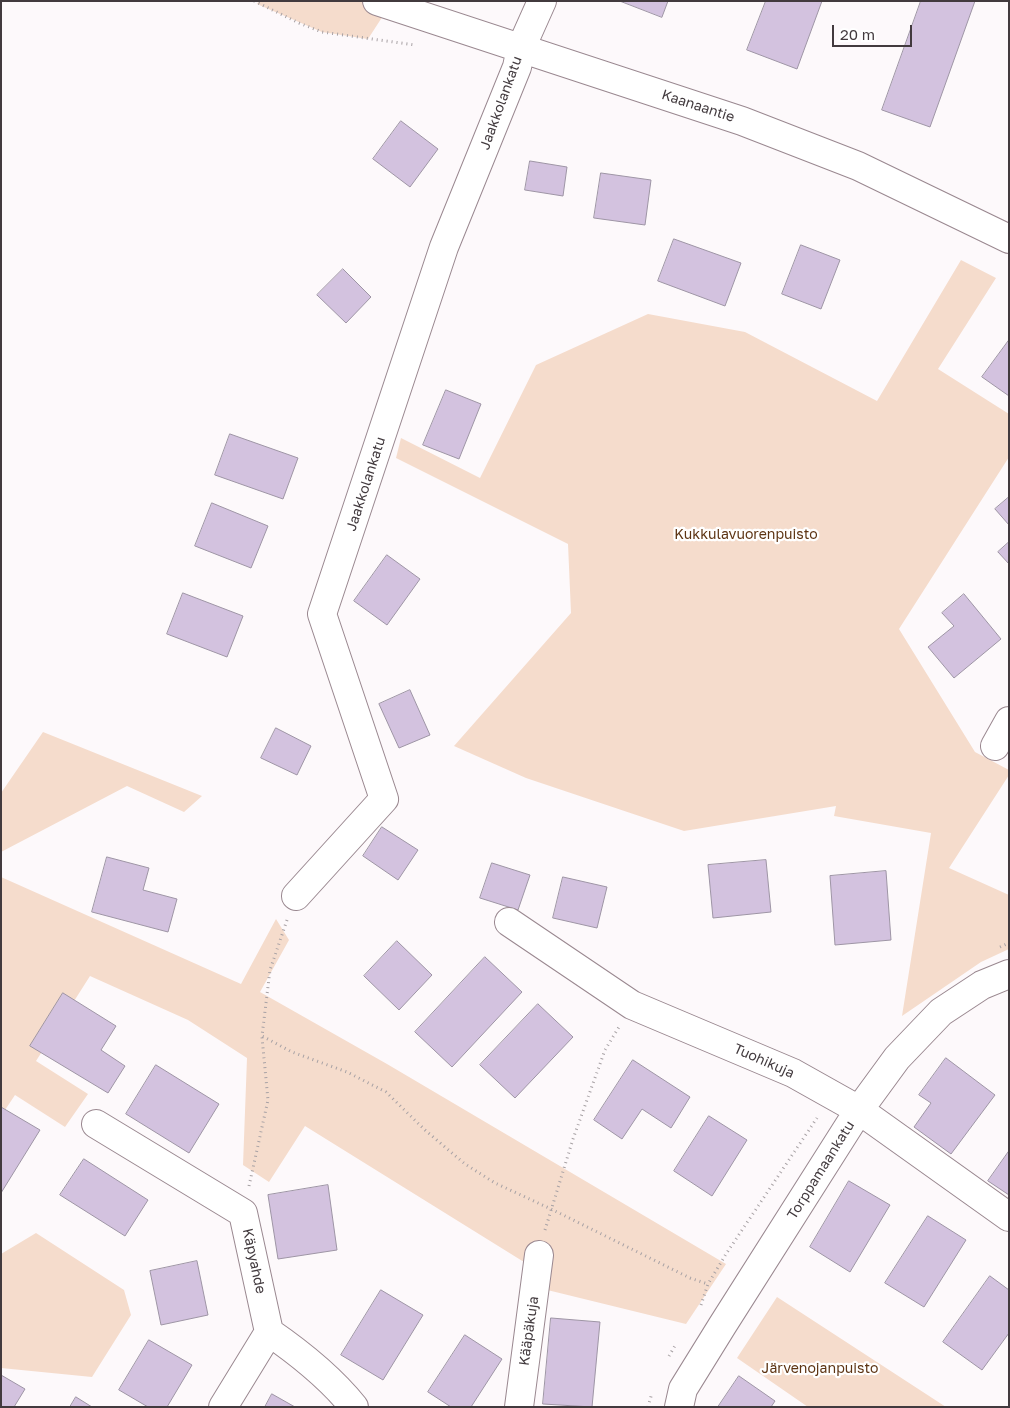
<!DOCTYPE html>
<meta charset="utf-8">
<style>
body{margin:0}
#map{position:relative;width:1010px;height:1408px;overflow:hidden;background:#fdf9fb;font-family:"Golos Text",sans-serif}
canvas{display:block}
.frame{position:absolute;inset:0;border:2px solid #423a3e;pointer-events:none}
.scale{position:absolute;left:832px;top:25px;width:80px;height:22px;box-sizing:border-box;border:2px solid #423a3e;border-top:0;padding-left:6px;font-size:15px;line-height:18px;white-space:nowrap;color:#423a3e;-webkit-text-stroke:4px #fff;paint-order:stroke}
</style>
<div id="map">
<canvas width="1010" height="1408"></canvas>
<div class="frame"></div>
<div class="scale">20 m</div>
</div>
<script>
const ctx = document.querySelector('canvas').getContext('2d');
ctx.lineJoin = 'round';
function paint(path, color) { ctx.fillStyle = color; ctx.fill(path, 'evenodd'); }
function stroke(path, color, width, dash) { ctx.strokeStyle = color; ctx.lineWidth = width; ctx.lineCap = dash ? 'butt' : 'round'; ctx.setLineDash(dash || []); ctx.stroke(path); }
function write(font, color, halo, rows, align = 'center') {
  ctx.font = font + ' "Golos Text",sans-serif'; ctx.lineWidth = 4.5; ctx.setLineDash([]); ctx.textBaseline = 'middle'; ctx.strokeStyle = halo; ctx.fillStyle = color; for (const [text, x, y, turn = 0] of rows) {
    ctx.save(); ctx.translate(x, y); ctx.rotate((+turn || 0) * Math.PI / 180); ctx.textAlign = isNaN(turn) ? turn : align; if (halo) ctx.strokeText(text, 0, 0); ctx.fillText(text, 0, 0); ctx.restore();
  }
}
const green = new Path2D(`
 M259,1H377L390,5L368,39L322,32L257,4Z
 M961,260L996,278L938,369L1009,414V457L899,629L975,752L1009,770V775L949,868L1009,895V949L981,962L902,1016L931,833L834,816L836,806L684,831L526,778L454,746L571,613L568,544L396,458L401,438L480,478L536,365L648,314L745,332L877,401Z
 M43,732L202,796L184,812L127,786L1,852V793Z
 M1,877L241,984L276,919L289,940L260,992L387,1064L726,1264L686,1324L531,1286L532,1267L305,1126L269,1182L243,1165L247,1058L188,1020L90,976L36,1061L88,1094L65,1127L15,1095L1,1116Z
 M36,1233L124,1290L131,1315L92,1377L1,1368V1254Z
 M777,1297L946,1407H808L737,1358Z`);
const building = new Path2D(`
 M620,1H668L662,17Z
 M766,1H822L797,69L747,50Z
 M921,1H975L930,127L882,110Z
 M401,121L438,149L410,187L373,159Z
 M530,161L567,167L563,196L525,190Z
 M601,173L651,180L645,225L594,218Z
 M674,239L741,263L725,306L658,281Z
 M801,245L840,260L821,309L782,294Z
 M343,269L371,297L346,323L317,295Z
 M1009,340V396L982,377Z
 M446,390L481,404L459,459L423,445Z
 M230,434L298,458L283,499L215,475Z
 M1009,497V525L995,509Z
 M212,503L268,526L251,568L195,546Z
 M1009,542V564L998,552Z
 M387,555L420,579L387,625L354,601Z
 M183,593L243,616L227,657L167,634Z
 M964,594L1001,639L954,678L928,647L954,626L942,613Z
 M410,690L430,735L399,748L379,704Z
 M276,728L311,746L297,775L261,758Z
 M382,827L418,850L398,880L363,856Z
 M107,857L149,868L143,890L177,899L168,932L92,912Z
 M766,860L771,912L713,918L708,865Z
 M492,863L530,875L518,910L480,898Z
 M886,871L891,940L835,945L830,876Z
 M563,877L607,887L597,928L553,918Z
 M397,941L432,975L399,1010L364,976Z
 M485,957L522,992L452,1067L415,1032Z
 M63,993L116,1026L101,1050L125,1066L108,1093L30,1046Z
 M538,1004L573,1037L515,1098L480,1065Z
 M946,1058L995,1095L951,1154L914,1127L931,1103L919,1095Z
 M633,1060L690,1097L671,1128L642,1109L622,1139L594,1120Z
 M156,1065L219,1104L189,1153L126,1114Z
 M1,1107L40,1130L1,1193Z
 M709,1116L747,1140L712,1196L674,1171Z
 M1009,1151V1195L988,1181Z
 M84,1159L148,1200L125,1236L60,1195Z
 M849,1181L890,1205L850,1272L810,1247Z
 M328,1185L337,1250L278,1259L268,1195Z
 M928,1216L966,1240L924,1307L885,1283Z
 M197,1261L208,1315L161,1325L150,1271Z
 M990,1276L1009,1290V1333L982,1370L943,1342Z
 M381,1290L423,1315L383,1380L341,1355Z
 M551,1318L600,1322L592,1407L543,1404Z
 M465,1335L502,1359L471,1407H451L428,1392Z
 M149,1340L192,1365L167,1407H148L119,1390Z
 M1,1375L25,1389L14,1407H1Z
 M739,1376L775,1401L771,1407H718Z
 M272,1394L295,1407H265Z
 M76,1397L92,1407H70Z`);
const path = new Path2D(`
 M254,1L299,23L322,32L415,45
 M287,920L270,970L262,1036L292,1052L347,1072L386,1092L425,1130L465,1164L495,1183L551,1209L690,1278L708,1284
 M1000,947L1009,943
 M249,1186L268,1100L262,1037
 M545,1230L573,1139L605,1050L619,1027
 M701,1305L708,1284L726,1254L817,1118
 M669,1356L676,1344
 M648,1407L652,1393`);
const minor = new Path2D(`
 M377,1L742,121L858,166L1009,239
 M995,746L1009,721
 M296,896L384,799L322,614L444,247L517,67L521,48L542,1
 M509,922L632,1005L793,1073L859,1110L1009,1217
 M96,1124L243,1213L269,1332L223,1407
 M269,1332C301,1354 330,1377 354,1407
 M519,1407L539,1255
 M679,1407L683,1389L722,1326L859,1110L897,1058L941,1012L982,985L1009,974`);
const streetNames = [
 ["Jaakkolankatu",501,103,-70],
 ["Kaanaantie",698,106,18],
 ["Jaakkolankatu",366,484,-72],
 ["Tuohikuja",764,1061,24],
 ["Torppamaankatu",821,1170,-58],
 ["Käpyahde",254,1261,78],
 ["Kääpäkuja",529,1331,-82]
];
const parkNames = [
 ["Kukkulavuorenpuisto",746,535],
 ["Järvenojanpuisto",820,1369]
];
paint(green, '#f5dccc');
paint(building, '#d3c2df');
stroke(building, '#9e95a5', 1);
stroke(minor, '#9a8890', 30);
stroke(path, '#a7a1a4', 3, [1, 4]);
stroke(minor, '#fff', 28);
write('14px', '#423a3e', '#fff', streetNames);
write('14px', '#5d3413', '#fff', parkNames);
</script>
